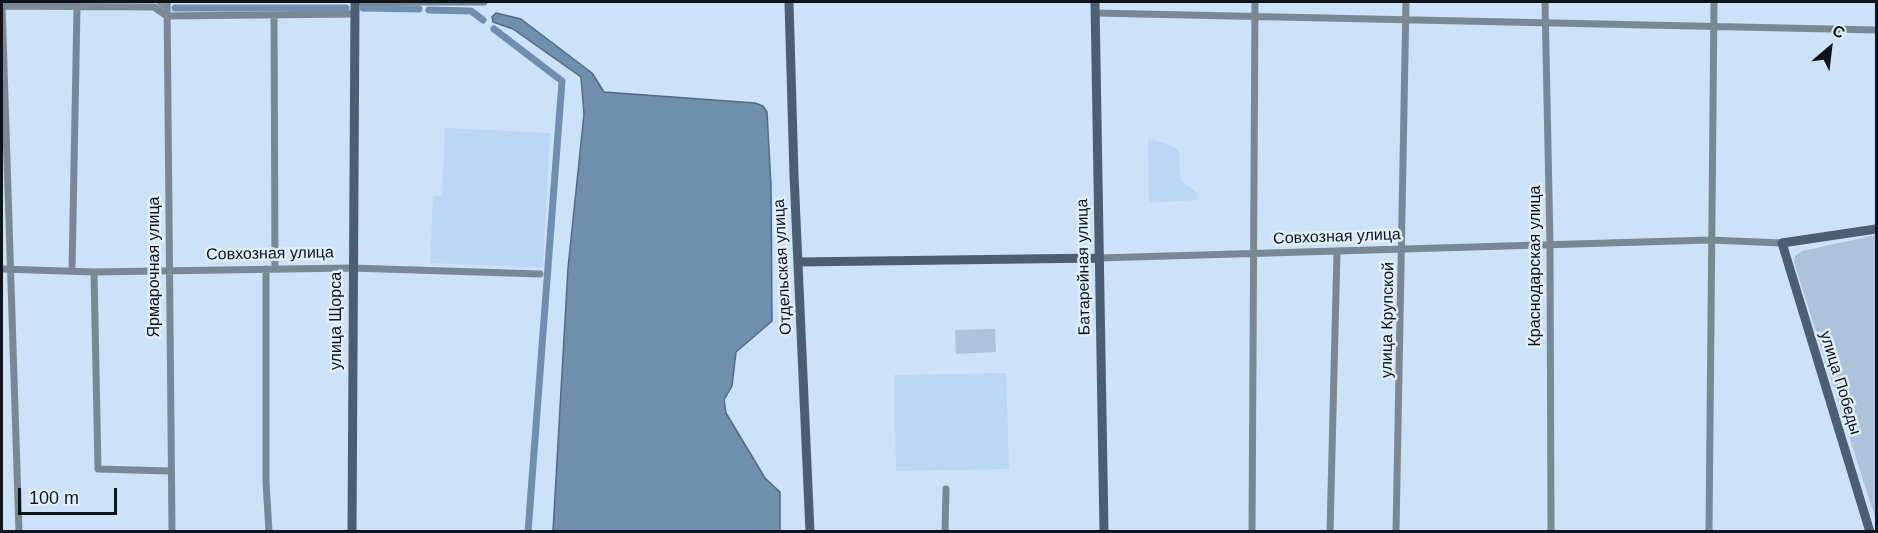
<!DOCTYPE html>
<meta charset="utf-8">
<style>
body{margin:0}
#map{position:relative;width:1878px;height:533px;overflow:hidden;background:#cce2f9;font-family:Arial,sans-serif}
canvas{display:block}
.frame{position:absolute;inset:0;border:3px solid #0d141c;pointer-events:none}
.north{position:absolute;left:1800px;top:18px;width:60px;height:60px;-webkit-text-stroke:4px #e1eefc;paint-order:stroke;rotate:28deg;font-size:16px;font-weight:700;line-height:24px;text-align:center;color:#0d141c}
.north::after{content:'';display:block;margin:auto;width:21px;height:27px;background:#0d141c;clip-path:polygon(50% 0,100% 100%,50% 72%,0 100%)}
.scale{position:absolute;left:18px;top:488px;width:99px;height:27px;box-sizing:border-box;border:3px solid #0d141c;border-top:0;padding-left:8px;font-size:18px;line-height:21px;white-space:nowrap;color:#0d141c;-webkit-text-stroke:4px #e1eefc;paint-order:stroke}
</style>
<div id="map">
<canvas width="1878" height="533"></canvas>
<div class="frame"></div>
<div class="north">С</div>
<div class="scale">100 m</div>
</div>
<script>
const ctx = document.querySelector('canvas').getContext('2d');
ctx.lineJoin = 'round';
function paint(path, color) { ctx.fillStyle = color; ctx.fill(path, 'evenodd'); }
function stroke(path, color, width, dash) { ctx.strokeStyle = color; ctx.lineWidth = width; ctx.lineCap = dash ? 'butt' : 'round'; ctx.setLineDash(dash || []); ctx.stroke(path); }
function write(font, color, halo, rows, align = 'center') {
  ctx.font = font + ' Arial,sans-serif'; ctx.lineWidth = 5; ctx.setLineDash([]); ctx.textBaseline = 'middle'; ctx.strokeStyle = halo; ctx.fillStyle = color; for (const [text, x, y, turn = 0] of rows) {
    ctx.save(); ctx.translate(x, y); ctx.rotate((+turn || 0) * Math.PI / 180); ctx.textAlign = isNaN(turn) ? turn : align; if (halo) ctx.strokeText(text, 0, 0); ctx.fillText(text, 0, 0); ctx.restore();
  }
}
const built = new Path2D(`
 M445,128L550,133L543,268L430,263L433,196H442Z
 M1148,139L1165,143L1179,150L1180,179L1198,194V200L1149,203Z
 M1006,373L1009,469L896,471L894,375Z`);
const green = new Path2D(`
 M1876,235V521L1794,262L1795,256L1802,251Z
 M995,329L996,352L956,354L955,330Z`);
const water = new Path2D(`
 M496,13L521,19L592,73L604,92L755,103L763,106L767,112L771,186L772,321L736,352L732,386L724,400L726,413L765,478L780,492V531H553L568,268L584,114L581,77L513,29L493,22L492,17Z`);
const canal = new Path2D(`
 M160,2L163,5
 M175,8H346
 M363,8L419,9
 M429,10L471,11L483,20
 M494,29L562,81L528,532`);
const street = new Path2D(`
 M167,2L172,532
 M355,2H484
 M1545,2L1550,244L1551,532
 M2,5L19,532
 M2,6L154,7L167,16L354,14
 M1095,13L1876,30
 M274,16L275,269
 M1099,258L1710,240L1782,243
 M2,269L94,272L351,268L540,274
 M266,269V482L269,532
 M72,271L77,8
 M94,272L98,469L169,471
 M945,532L946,489
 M1252,532L1255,2
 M1330,532L1337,252
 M1396,532L1406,2
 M1709,532L1714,2`);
const secondary = new Path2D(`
 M789,2L794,175L810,532
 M1095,2L1104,532
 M798,262L1099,258
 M352,532L355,2
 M1870,532L1782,243L1876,229`);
const streetNames = [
 ["Совхозная улица",1337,237,-2],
 ["Совхозная улица",270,254,-1],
 ["Краснодарская улица",1536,266,-90],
 ["Ярмарочная улица",155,267,-90],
 ["Отдельская улица",783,267,-93],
 ["Батарейная улица",1084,267,-91],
 ["улица Крупской",1388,320,-89],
 ["улица Щорса",337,321,-90],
 ["улица Победы",1840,383,73]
];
paint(built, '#bbd7f4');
paint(green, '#acc3db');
paint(water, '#708fae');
stroke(water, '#526a82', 1.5);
stroke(canal, '#708fae', 7);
stroke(street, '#7a8896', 7);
stroke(secondary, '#4b5e72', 9);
write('16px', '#0d141c', '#e1eefc', streetNames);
</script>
